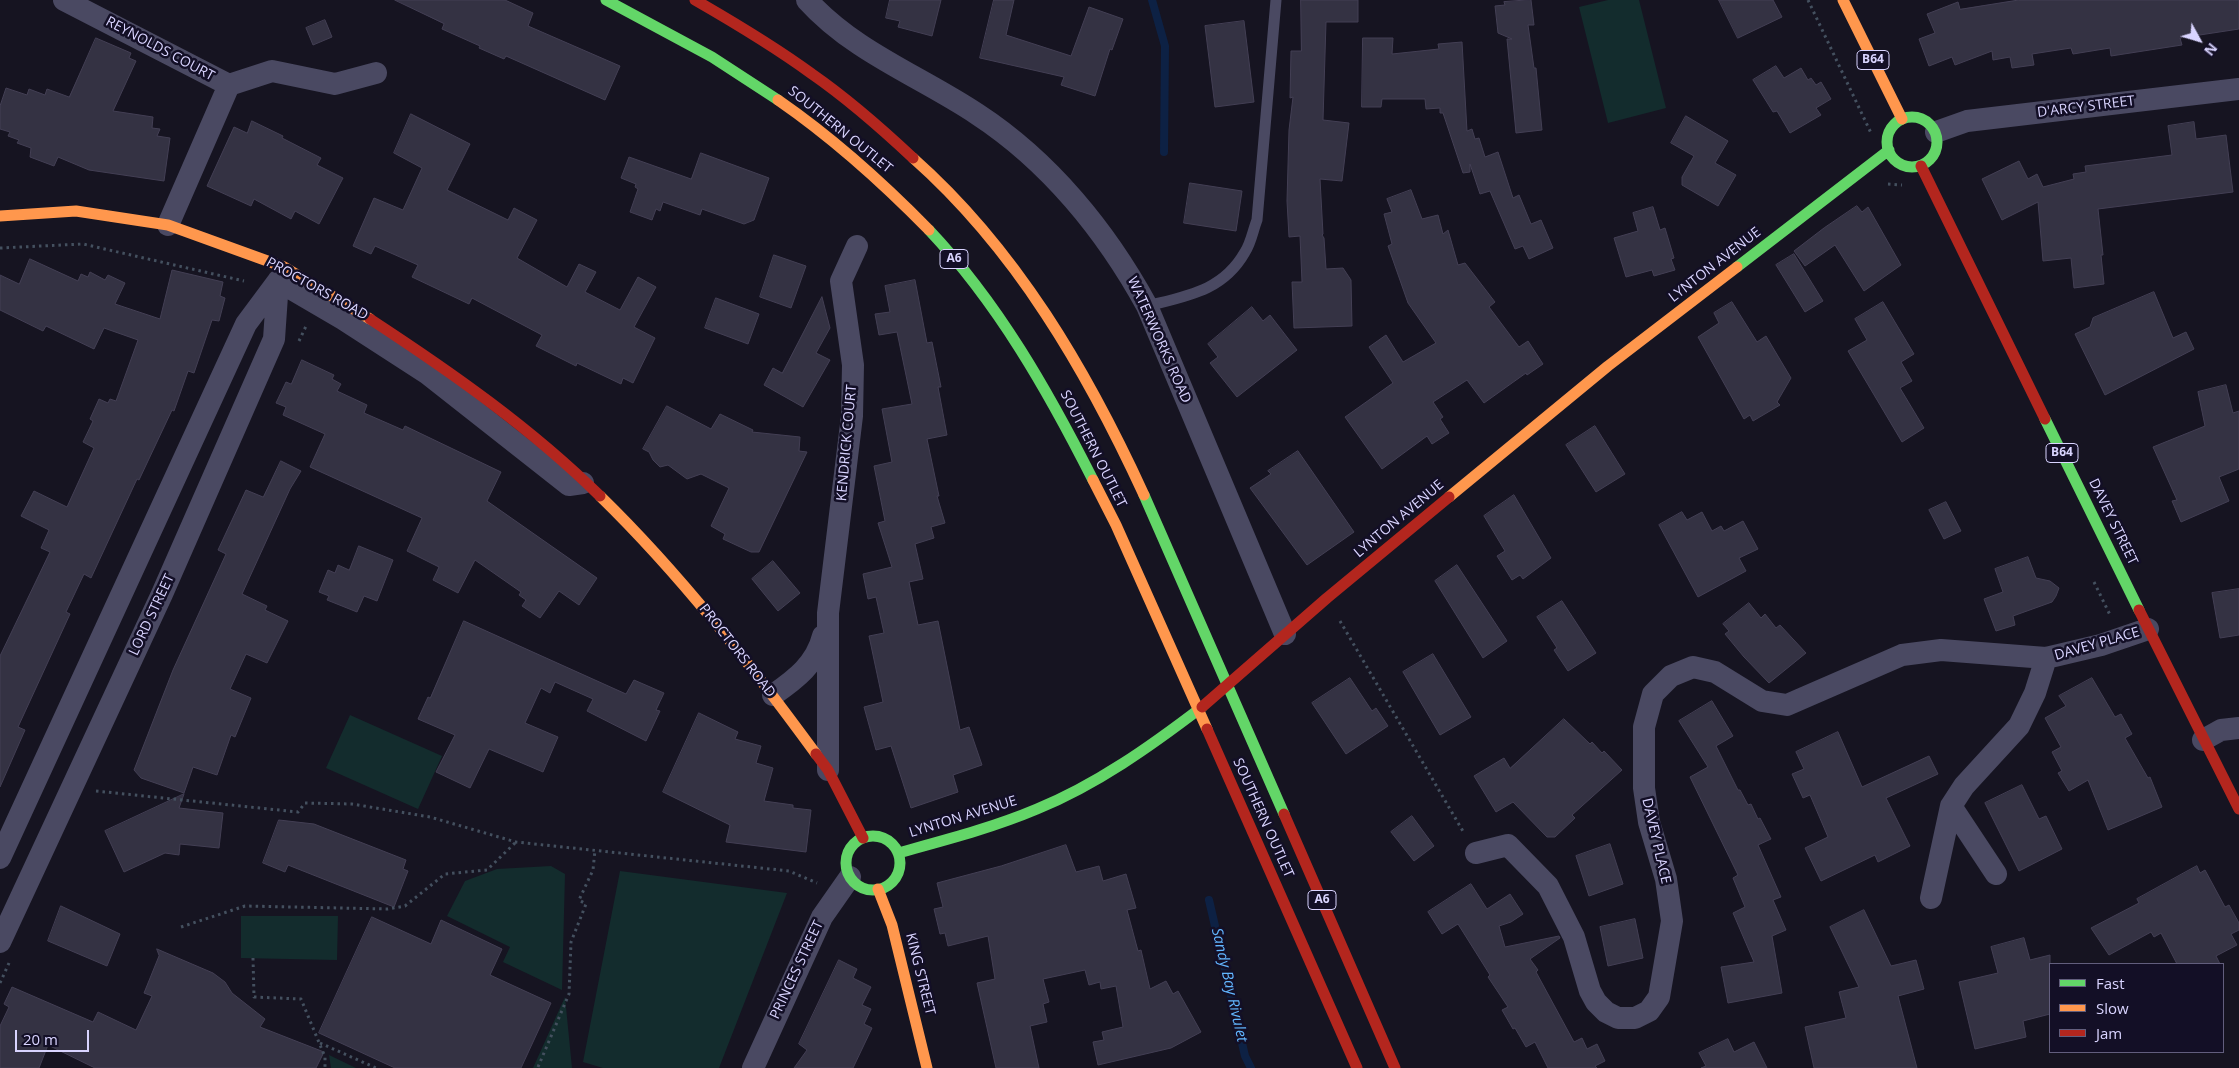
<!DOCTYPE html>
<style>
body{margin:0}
#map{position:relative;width:2239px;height:1068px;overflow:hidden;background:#161421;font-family:"Open Sans",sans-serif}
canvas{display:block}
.legend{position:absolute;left:2049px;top:963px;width:175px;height:90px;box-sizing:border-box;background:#130f26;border:1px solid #625e7d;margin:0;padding:6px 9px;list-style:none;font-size:15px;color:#d9d4ff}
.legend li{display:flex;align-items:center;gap:10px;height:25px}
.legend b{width:25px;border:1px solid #625e7d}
.north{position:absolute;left:2174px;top:15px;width:50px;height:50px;-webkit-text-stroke:4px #130f26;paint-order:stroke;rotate:129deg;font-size:14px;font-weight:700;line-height:20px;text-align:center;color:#d9d4ff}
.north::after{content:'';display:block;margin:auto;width:18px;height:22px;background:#d9d4ff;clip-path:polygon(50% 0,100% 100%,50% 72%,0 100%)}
.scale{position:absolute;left:15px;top:1030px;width:74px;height:22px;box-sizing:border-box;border:2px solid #d9d4ff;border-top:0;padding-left:6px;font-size:15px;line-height:18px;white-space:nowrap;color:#d9d4ff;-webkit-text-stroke:4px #130f26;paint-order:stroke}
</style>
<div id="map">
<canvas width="2239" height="1068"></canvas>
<ul class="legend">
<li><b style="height:6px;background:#63d668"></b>Fast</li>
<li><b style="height:6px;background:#ff974d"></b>Slow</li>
<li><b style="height:6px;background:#b3261e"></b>Jam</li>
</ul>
<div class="north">N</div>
<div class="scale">20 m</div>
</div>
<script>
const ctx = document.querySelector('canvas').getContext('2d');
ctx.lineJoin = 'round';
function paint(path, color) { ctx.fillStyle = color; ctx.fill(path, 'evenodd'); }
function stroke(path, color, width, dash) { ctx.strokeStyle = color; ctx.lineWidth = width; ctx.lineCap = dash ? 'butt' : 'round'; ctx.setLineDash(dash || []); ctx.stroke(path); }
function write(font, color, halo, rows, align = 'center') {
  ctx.font = font + ' "Open Sans",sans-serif'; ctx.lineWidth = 5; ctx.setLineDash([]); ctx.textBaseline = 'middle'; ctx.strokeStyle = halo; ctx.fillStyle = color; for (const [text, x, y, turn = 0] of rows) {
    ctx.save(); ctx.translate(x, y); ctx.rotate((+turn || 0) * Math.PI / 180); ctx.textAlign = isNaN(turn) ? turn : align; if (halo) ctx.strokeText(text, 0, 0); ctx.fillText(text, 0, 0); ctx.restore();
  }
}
const green = new Path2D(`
 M1608,0H1639L1666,108L1608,123L1579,7Z
 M350,715L442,756L418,809L326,768Z
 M551,866L565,874L562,990L503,962L510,947L447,916L465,881L497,869Z
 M620,871L787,893L719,1068H603L583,1062Z
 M241,916H338L337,960L241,958Z
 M565,997L572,1068H533Z
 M329,1055L356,1068H331Z`);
const stream = new Path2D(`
 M1152,0L1165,46L1164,152
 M1209,900L1245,1056L1251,1068`);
const building = new Path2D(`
 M395,0H505L533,13L528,26L620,66L605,100L506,56L504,59L479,48L480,46L442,29L444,24Z
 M890,0H941L932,36L898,27L900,21L886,18Z
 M994,0H1014L1006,35L1071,56L1089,7L1123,19L1112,50L1110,49L1095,96L1061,85L1064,77L980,58Z
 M1301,0H1358V22H1326L1323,120L1349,123L1342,181L1320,179L1323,234L1322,235L1324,238L1326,269L1343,268L1351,280L1352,326L1294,328L1292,282H1302L1300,236L1289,237L1287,201L1289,130L1293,97L1290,98L1291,51H1301Z
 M1531,0L1534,25H1528L1534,68H1536L1542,130L1516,133L1507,39H1512L1498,33L1495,6L1505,5L1504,2Z
 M1719,0H1773L1782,17L1738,38Z
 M2019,0H2239V29L2180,38L2182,45L2111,56L2110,48L2073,54L2071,48L2032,54L2034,65L2012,68L2010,57L1993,60L1992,51L1955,65L1952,57L1929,66L1919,39L1935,33L1927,14L1958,2L1960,9Z
 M325,20L332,37L313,45L306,28Z
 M1244,21L1254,102L1215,107L1205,26Z
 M96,38L131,53L129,58L136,61L113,111L153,117L152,128L160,129L157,136L170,138L164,181L89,170L58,157L54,166L30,157L31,148L17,143L19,140L8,136L10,132L0,129V106L6,88L27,95L29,89L45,95L47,89L69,97Z
 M1363,38H1393L1392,54L1439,49L1438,44L1462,42L1467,131L1472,129L1475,139L1479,138L1485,157L1498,152L1513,198L1519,195L1531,224L1541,220L1553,248L1529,259L1523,246L1515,249L1490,191L1480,194L1470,164V172L1463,173L1443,113H1440V108L1426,109L1425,99H1382L1381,107H1362Z
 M1776,66L1784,78L1801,68L1808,80L1811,78L1816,85L1821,82L1831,99L1816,108L1821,115L1790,133L1777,111L1773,112L1753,80Z
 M411,114L470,144L447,190L508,220L514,208L537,220L517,258L567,287L579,264L596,272L585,292L620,310L638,277L656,287L634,327L655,338L633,383L623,378L621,384L577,363L576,366L536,346L542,335L472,298L469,304L412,277L418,265L375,246L371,254L353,246L374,198L403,210L422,168L394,153Z
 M1686,116L1728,141L1715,163L1736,175L1718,206L1682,185V177L1694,156L1671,143Z
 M252,121L283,136L282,138L321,158L317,165L343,178L319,224L295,211L291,219L254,199L251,206L207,186L234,127L247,133Z
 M2194,122L2196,139L2226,135L2233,192L2098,209L2103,255H2101L2104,284L2074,288L2071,258L2043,261L2038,202L2002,220L1982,179L2019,161L2028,179L2037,174L2043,187L2074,179L2073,174L2086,172L2085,166L2172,155L2168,126Z
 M701,153L769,178L754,220L744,224L702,209L700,215L663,202L660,211L656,209L652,220L630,212L638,189L635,187L636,184L621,178L629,157L691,179Z
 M1190,183L1242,191L1236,231L1184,223Z
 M1411,190L1422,219L1438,215L1443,234L1448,230L1458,265L1465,263L1495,302L1489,307L1519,347L1528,341L1543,364L1527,375L1526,373L1484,403L1467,380L1433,402L1443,417L1440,419L1449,433L1432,444L1427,436L1382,469L1345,417L1393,383L1369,347L1386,335L1403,362L1436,343L1408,303L1388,246L1392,244L1384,214L1392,212L1387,199Z
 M1857,206L1862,212L1868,207L1901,265L1864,291L1835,245L1805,266L1794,251L1824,228Z
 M1653,207L1660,230L1665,228L1674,258L1671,259L1675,270L1654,276L1652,270L1626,277L1614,238L1638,231L1633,213Z
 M1794,254L1823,301L1805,312L1776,265Z
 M774,255L806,266L791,308L760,297Z
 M30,259L78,281L81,274L88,277L90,272L105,280L108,275L125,283L115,304L160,319L172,270L223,282L220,296L225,298L219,321L212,320L194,373L188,371L174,411L172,410L139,480L137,479L91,578L84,574L66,612L70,614L18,727L25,730L0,787V656L50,552L41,548L49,530L21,516L34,491L67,507L94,448L83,442L93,421L90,419L99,399L108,403L110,399L116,401L138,340L104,328L94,349L46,326L43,331L0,310V275L19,284Z
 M915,280L927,343L932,342L941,387H938L947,435L927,439L939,496H937L945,523L931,527L934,538L915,544L923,579L909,582L918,625L938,621L960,730L969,727L982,765L953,775L958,792L911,808L891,746L876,750L864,707L883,702L869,636L884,633L876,597L868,599L863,574L892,567L878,523L885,521L874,466L892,462L882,409L912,404L897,332L879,335L875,314L890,312L885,286Z
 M2154,292L2173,338L2186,332L2194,349L2105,395L2075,334L2090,327L2093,318Z
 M822,297L830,328L816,353L830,360L803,407L764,385L773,368L782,373Z
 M716,298L759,314L748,344L705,328Z
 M1732,302L1757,342L1766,336L1791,378L1777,402L1780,405L1753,421L1750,415L1744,419L1698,337L1719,323L1714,313Z
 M1883,302L1914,354L1901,362L1912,381L1900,388L1924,428L1902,442L1848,351L1867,340L1855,319Z
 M1252,307L1263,321L1270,315L1297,350L1237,397L1210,363L1218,357L1208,344Z
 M302,360L334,375L332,379L341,384L337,391L367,405L364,413L403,430L405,426L501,472L487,501L597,578L579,605L559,591L540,618L522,606L526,600L519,595L521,592L475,560L458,593L433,580L439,567L407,551L422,518L310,467L325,434L283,415L286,407L276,403L286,382L291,384Z
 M2226,385L2233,413L2239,411V469L2219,477L2229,501L2181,522L2172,501L2177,500L2153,447L2205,426L2198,392Z
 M667,406L711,429L720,414L753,430L752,432L800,437L799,451L807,452L759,552H751L723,539L725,534L711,526L729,488L701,474L687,479L668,465L660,467L653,460L649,452L643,449Z
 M1595,426L1625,474L1596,492L1566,445Z
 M1298,451L1354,532L1307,565L1250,488L1271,474L1268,471Z
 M281,461L301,471L290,489L242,594L267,606L265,610L288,621L267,663L246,654L230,689L251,698L235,737L231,735L217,775L193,767L184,793L141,778L134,770L173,670L226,554L218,550L246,490L263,497Z
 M1514,495L1551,558L1523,579L1520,575L1512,580L1497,556L1505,551L1484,516Z
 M1946,502L1961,531L1944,539L1929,510Z
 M1682,512L1687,520L1702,512L1712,531L1721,526L1724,531L1743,521L1758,549L1739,558L1746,571L1698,597L1659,525Z
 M359,546L393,560L377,601L364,596L357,612L327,600L329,596L319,592L328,570L335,573L338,565L349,570Z
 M2028,557L2036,578L2050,581L2059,588L2056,596L2052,602L2013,616L2015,625L1996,631L1984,599L2003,592L1995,569Z
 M773,561L800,593L778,611L752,579Z
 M1457,565L1507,641L1483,658L1435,581Z
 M2239,589V635L2220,638L2212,593Z
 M1562,601L1596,653L1568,671L1554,650L1557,648L1537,617Z
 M1749,603L1761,618L1765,614L1776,628L1780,625L1806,653L1769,683L1744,657L1725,634L1729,631L1723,624Z
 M464,621L626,694L634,680L664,693L656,710L660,711L646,741L587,711L593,699L555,682L550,693L541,688L525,723L558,737L543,772L489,749L470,788L436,772L455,735L418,719L428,697L430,698Z
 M1433,654L1471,717L1440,735L1403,672Z
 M1350,678L1372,711L1376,708L1388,726L1346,754L1312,703Z
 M2092,678L2115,717L2121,714L2132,734L2125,738L2148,778L2150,777L2162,807L2108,830L2088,780L2069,791L2058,773L2062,771L2052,752L2061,747L2045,718L2066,706L2059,696Z
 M1712,701L1733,736L1716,746L1738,790H1740L1748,805L1751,804L1758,819L1760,818L1771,839L1758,845L1781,897L1773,900L1786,930L1772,936L1782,993L1728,1003L1721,967L1754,962L1733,913L1745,907L1733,878L1738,875L1690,777L1708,767L1679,721Z
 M699,713L738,732L735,739L761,746L756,763L773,768L764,801L793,805V808L811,810L806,852L726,842L730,825L663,792Z
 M1564,719L1590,744L1592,742L1602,753L1604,751L1622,770L1572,815L1575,818L1555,837H1547L1513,802L1496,812L1474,776L1504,758L1510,768Z
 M1838,732L1862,787L1929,756L1938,774L1886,798L1910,846L1878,862L1875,855L1821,881L1805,848L1828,837L1810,795L1803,798L1792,774L1804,769L1796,752Z
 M2022,785L2039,819L2046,816L2062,849L2019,871L1985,803Z
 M184,794L179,808L223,813L219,848L180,844L179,855L165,853L124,872L105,831Z
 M1412,816L1434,846L1414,861L1391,832Z
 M279,820L314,824L406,860L403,869L408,871L394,907L288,865L285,872L263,863Z
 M1610,844L1623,884L1589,896L1576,856Z
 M1066,845L1076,872L1099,866L1103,881L1126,874L1136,908L1127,910L1138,951L1141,950L1150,989L1166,981L1173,994L1178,991L1201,1032L1171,1048L1098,1065L1093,1042L1104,1040L1102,1032L1123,1027L1116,986L1101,989L1100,982L1089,985L1085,970L1043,979L1049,1002L1043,1004L1047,1022L1030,1026L1039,1068H996L977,983L995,979L988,936L948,946L945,933L940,934L934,909L943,907L937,883L1001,866Z
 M2197,866L2200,873L2205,870L2225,907L2229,905L2239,923V930L2231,934L2237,945L2216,956L2220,964H2177L2161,933L2154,937L2151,932L2109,955L2091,928L2139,903L2137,899Z
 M1471,884L1487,909L1510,894L1523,914L1511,922L1499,926L1505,947L1559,936L1560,938L1530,959L1538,970L1536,972L1574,1042L1582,1038L1587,1049L1597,1044L1605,1061L1595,1066L1597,1068H1548L1535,1042L1526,1047L1515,1028L1513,1029L1502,1010L1508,1007L1488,977L1490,975L1458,924L1442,934L1428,912Z
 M61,906L120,934L107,966L48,941Z
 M1864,910L1891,966L1916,960L1924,989L1898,996L1917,1068H1814L1805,1027L1846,1018L1839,992L1859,987L1830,927Z
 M372,917L431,944L441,920L502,949L490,975L551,1003L521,1068H395L319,1033Z
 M1635,919L1643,958L1608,966L1600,927Z
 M2024,938L2030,960L2050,955V1014L2023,1021L2026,1037L1975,1049L1959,982L1998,973L1991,947Z
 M157,949L213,973L225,982L232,993L265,1019L260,1027L324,1052L316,1068H95L48,1045L39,1068H0V1026L9,1007L4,1004L12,987L93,1022L98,1012L136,1030L152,996L144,993L159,956Z
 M839,960L857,969L853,978L871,987L862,1005L871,1009L864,1024L872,1028L853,1068H794L807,1050L799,1044Z
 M1728,1039L1734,1052L1754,1042L1767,1068H1701L1706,1066L1699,1053Z`);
const path = new Path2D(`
 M1808,0L1871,133
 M1888,184L1902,185
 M0,248L83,244L244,281
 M299,341L307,324
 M2094,582L2111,617
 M1340,621L1464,833
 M96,791L298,812L305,803L352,804L430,817L516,842L789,871L817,883
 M181,927L245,906L388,909L405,906L445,874L487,870L516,842
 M253,958L254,997L301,999L325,1057V1068
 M0,983L9,963
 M320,1043L376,1068
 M538,1067L569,994L571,942L586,904L579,900L593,870L595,850`);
const lane = new Path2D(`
 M1147,306C1187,296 1223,291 1245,252C1251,243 1253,230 1257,220L1276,0`);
const street = new Path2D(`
 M64,0L229,85L168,225
 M807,0C854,52 920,76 977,114C1049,161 1106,231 1147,306L1285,634
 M229,85L272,71L335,84L376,73
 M1936,132L1967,121L2239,89
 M278,281L343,319L428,374L569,485L583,483
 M773,695C796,679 816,664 823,636
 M2203,740L2221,730L2239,728
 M828,770V613L852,416L853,365L841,281L857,246
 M1951,806L1996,874
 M1476,853L1508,845L1548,886L1574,937L1590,991L1596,1002L1606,1012L1618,1018H1635L1649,1011L1659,997L1672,921L1666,879L1649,822L1644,788V727L1653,694L1671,676L1693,667L1715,672L1762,701L1787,705L1902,655L1941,650L2046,658L2101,645L2148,629
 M0,858L246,324L278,281
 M1931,898L1951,806L1964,786L2019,726L2035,693L2046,658
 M0,942L162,594L274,339L278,281
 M753,1068L822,917L850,877`);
const fast = new Path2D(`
 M606,0L712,57L778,100
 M1887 142a25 25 0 1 1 50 0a25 25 0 1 1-50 0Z
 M929,230C998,303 1048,391 1093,480
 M1737,267L1889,150
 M2045,419L2139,610
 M1144,495L1284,814
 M846 863a27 27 0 1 1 54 0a27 27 0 1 1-54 0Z
 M898,853C945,840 992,828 1037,809C1096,785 1151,746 1202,707`);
const slow = new Path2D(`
 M1843,0L1902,119
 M778,100C833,138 882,182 929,230
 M913,158C1016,249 1087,371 1144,495
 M0,216L76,211L168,225L284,267L370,319
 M1093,480L1116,525L1207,729
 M600,496C681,575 750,664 816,754
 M1449,497L1608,366L1737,267
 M878,889L892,925L927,1068`);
const jam = new Path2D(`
 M695,0C735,23 775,47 812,74C848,99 881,128 913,158
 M1921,166L2045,419
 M370,319C451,372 531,428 600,496
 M2139,610L2239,809
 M1202,707L1327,598L1449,497
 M1207,729L1357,1068
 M816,754L828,770L863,838
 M1284,814L1395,1068`);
const shields = [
 [1873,60,32],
 [954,259,28],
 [2062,453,32],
 [1322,900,28]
];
const shieldNames = [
 ["B64",1873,60],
 ["A6",954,259],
 ["B64",2062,453],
 ["A6",1322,900]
];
const streetNames = [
 ["REYNOLDS COURT",160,49,28],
 ["D'ARCY STREET",2086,107,-7],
 ["SOUTHERN OUTLET",840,130,39],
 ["LYNTON AVENUE",1715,265,-38],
 ["PROCTORS ROAD",317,289,29],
 ["WATERWORKS ROAD",1159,340,66],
 ["KENDRICK COURT",847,443,-85],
 ["SOUTHERN OUTLET",1093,449,63],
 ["LYNTON AVENUE",1399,519,-40],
 ["DAVEY STREET",2113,522,64],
 ["LORD STREET",152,615,-65],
 ["DAVEY PLACE",2097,644,-16],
 ["PROCTORS ROAD",737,651,52],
 ["LYNTON AVENUE",963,817,-17],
 ["SOUTHERN OUTLET",1263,818,66],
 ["DAVEY PLACE",1656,841,77],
 ["PRINCES STREET",797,970,-65],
 ["KING STREET",920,974,76]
];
const waterNames = [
 ["Sandy Bay Rivulet",1229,985,77]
];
paint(green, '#132c2d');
stroke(stream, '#0d2144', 8);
paint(building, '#343243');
stroke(building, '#433f54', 1);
stroke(path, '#44505f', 3, [2.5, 4]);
stroke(lane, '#4a4962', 11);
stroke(street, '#4a4962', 22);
stroke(fast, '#63d668', 11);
stroke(slow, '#ff974d', 11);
stroke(jam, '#b3261e', 11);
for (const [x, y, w] of shields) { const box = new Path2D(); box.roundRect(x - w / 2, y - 9.5, w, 19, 4); ctx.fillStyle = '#130f26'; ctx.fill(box); stroke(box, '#d9d4ff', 1); }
write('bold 12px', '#d9d4ff', null, shieldNames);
write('14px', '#d9d4ff', '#130f26', streetNames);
write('italic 15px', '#62b6ff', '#130f26', waterNames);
</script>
